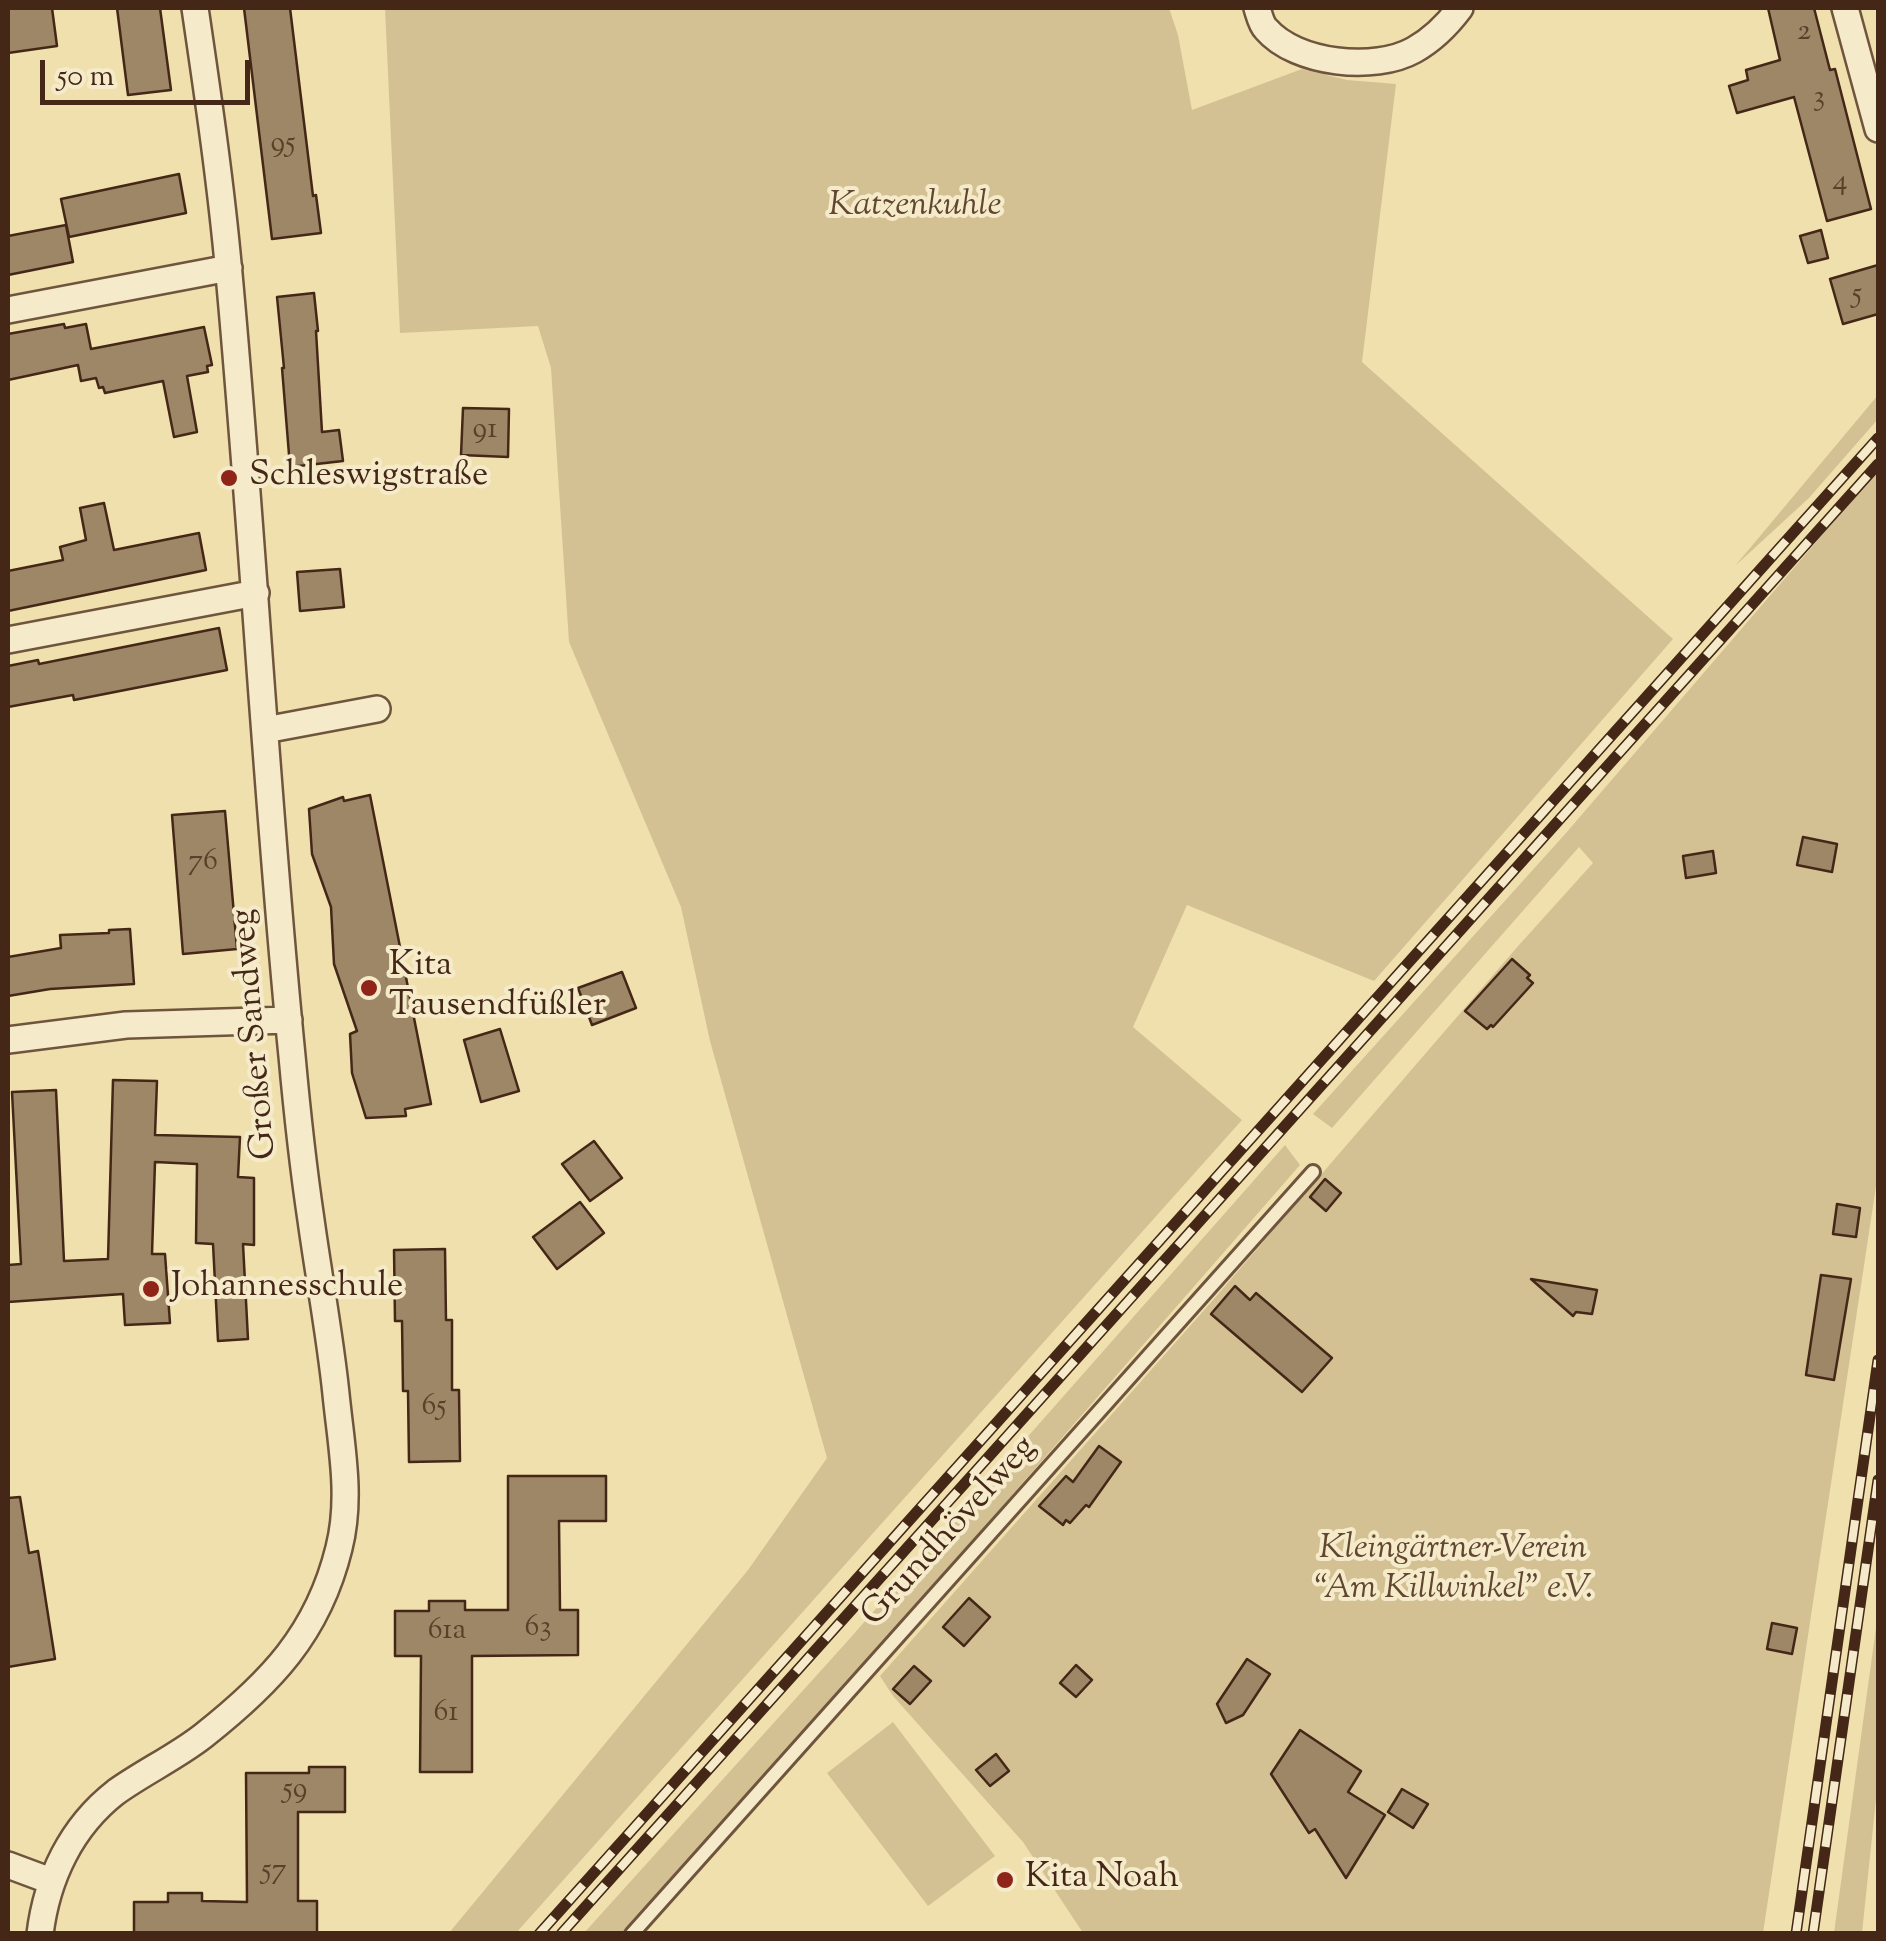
<!DOCTYPE html>
<meta charset="utf-8">
<style>
body{margin:0}
#map{position:relative;width:1886px;height:1941px;overflow:hidden;background:#f0e0ae;font-family:"Sorts Mill Goudy",serif}
canvas{display:block}
.frame{position:absolute;inset:0;border:10px solid #442717;pointer-events:none}
.scale{position:absolute;left:40px;top:60px;width:210px;height:45px;box-sizing:border-box;border:5px solid #442717;border-top:0;padding-left:12px;font-size:30px;line-height:35px;white-space:nowrap;color:#442717;-webkit-text-stroke:8px #f5ebca;paint-order:stroke}
</style>
<div id="map">
<canvas width="1886" height="1941"></canvas>
<div class="frame"></div>
<div class="scale">50 m</div>
</div>
<script>
const ctx = document.querySelector('canvas').getContext('2d');
ctx.lineJoin = 'round';
function paint(path, color) { ctx.fillStyle = color; ctx.fill(path, 'evenodd'); }
function stroke(path, color, width, dash) { ctx.strokeStyle = color; ctx.lineWidth = width; ctx.lineCap = dash ? 'butt' : 'round'; ctx.setLineDash(dash || []); ctx.stroke(path); }
function write(font, color, halo, rows, align = 'center') {
  ctx.font = font + ' "Sorts Mill Goudy",serif'; ctx.lineWidth = 8; ctx.setLineDash([]); ctx.textBaseline = 'middle'; ctx.strokeStyle = halo; ctx.fillStyle = color; for (const [text, x, y, turn = 0] of rows) {
    ctx.save(); ctx.translate(x, y); ctx.rotate((+turn || 0) * Math.PI / 180); ctx.textAlign = isNaN(turn) ? turn : align; if (halo) ctx.strokeText(text, 0, 0); ctx.fillText(text, 0, 0); ctx.restore();
  }
}
const green = new Path2D(`
 M385,8H1169L1178,35L1192,110L1302,69L1347,80L1396,84L1362,362L1673,639L1374,981L1187,905L1133,1027L1242,1120L516,1933H449L748,1570L827,1458L710,1041L681,907L569,642L551,368L538,326L400,333Z
 M1878,395V419L1809,498L1735,566Z
 M1878,470V1173L1763,1933H1083L1023,1842L893,1696L880,1676L1213,1300L1519,945L1593,863L1579,847L1332,1128L1313,1114L1566,833Z
 M1285,1145L1300,1165L863,1666L622,1933H584L844,1645Z
 M1878,1613V1780L1862,1933H1834Z
 M893,1722L995,1856L928,1906L827,1773Z`);
const building = new Path2D(`
 M8,8H52L57,46L8,53Z
 M117,8H160L171,90L128,95Z
 M244,8H290L313,196L316,195L321,233L272,239Z
 M1768,8H1814L1830,70L1835,69L1871,209L1827,221L1794,97L1737,113L1729,86L1748,80L1746,70L1780,60Z
 M179,174L186,213L69,237L61,199Z
 M66,225L73,262L8,275V236Z
 M1821,230L1828,258L1808,263L1800,236Z
 M1878,265V314L1843,324L1830,279Z
 M314,293L318,331H316L322,432L339,430L343,461L290,467L282,368H284L277,297Z
 M64,324L65,328L86,324L91,349L204,327L212,365L207,366L208,372L187,376L197,432L174,437L163,381L105,393L103,387L99,388L96,378L81,381L78,365L8,380V334Z
 M463,408L509,409L508,457L461,455Z
 M104,503L114,550L199,533L206,570L8,611V571L63,560L60,547L86,540L80,508Z
 M340,569L344,607L300,611L297,572Z
 M219,628L227,670L74,700L73,695L8,707V666L38,660L39,664Z
 M370,795L431,1104L405,1109L406,1116L366,1118L352,1073L350,1034L357,1031L334,964L331,907L312,854L309,809L343,797L344,801Z
 M225,811L237,949L183,954L172,815Z
 M1803,837L1837,844L1832,872L1797,865Z
 M1713,851L1716,873L1686,878L1683,856Z
 M130,929L134,984L50,989L8,996V957L61,948L60,935L109,933V930Z
 M1512,959L1530,975L1527,978L1533,983L1493,1027L1491,1025L1487,1029L1465,1011Z
 M622,972L636,1008L592,1025L578,988Z
 M500,1029L519,1091L481,1102L464,1040Z
 M113,1080L157,1081L155,1135L240,1137L238,1177L254,1178V1245L243,1244L248,1339L218,1341L213,1244L196,1243L197,1164L155,1162L152,1254H165L170,1323L125,1325L123,1294L8,1302V1265L21,1264L12,1092L56,1090L64,1261L108,1259Z
 M594,1141L622,1178L590,1201L562,1164Z
 M1325,1179L1341,1193L1326,1211L1310,1197Z
 M580,1202L604,1233L557,1269L533,1237Z
 M1837,1204L1860,1208L1856,1237L1833,1234Z
 M445,1249L446,1320H452V1390H459L460,1461L409,1462L408,1391H403L402,1321H395L394,1250Z
 M1821,1275L1851,1279L1834,1380L1806,1375Z
 M1531,1279L1597,1290L1592,1314L1576,1312L1573,1316Z
 M1235,1286L1250,1300L1256,1293L1332,1358L1302,1392L1211,1314Z
 M1099,1446L1121,1462L1089,1507L1086,1505L1070,1523L1066,1520L1063,1525L1039,1506L1066,1476L1073,1482Z
 M508,1476H606V1521H559L560,1610H578V1655L472,1656V1772H420L421,1656H395V1611H429V1601H465V1610H508Z
 M20,1497L29,1553L38,1551L55,1659L8,1667V1498Z
 M969,1598L990,1617L964,1646L943,1627Z
 M1772,1623L1797,1628L1792,1654L1767,1649Z
 M1247,1659L1270,1674L1243,1715L1226,1723L1217,1704Z
 M1076,1665L1092,1680L1076,1697L1060,1683Z
 M914,1666L931,1681L910,1704L893,1689Z
 M1300,1730L1361,1771L1348,1792L1385,1815L1346,1878L1315,1829L1309,1833L1271,1774Z
 M996,1754L1009,1771L990,1786L976,1770Z
 M309,1767H345V1812H298V1901H317V1934H134V1902H168V1893H202V1901L247,1902L246,1773H309Z
 M1402,1789L1428,1804L1413,1828L1388,1812Z`);
const service = new Path2D(`
 M632,1934L1313,1172`);
const minor = new Path2D(`
 M1257,8C1259,14 1261,24 1266,29C1296,64 1375,72 1414,50C1432,40 1448,24 1460,8
 M1845,8L1878,129
 M8,310L229,268
 M8,640L256,593
 M265,730L377,709
 M8,1040L126,1025L289,1020
 M8,1865L51,1881
 M40,1934C47,1878 71,1827 116,1792C144,1772 176,1757 203,1736C270,1683 318,1634 339,1548C352,1497 341,1445 336,1394C330,1336 319,1278 311,1220C303,1166 297,1111 292,1056C266,796 253,534 229,274C221,185 208,96 195,8`);
const rail = new Path2D(`
 M539,1934L1878,438
 M561,1934L1878,464
 M1796,1934L1878,1360
 M1813,1934L1878,1480`);
const markers = [
 [229,478,10,"#8f2418"],
 [369,988,10,"#8f2418"],
 [151,1289,10,"#8f2418"],
 [1005,1880,10,"#8f2418"]
];
const numberNames = [
 ["2",1804,34],
 ["3",1819,100],
 ["95",283,146],
 ["4",1840,184],
 ["5",1857,297],
 ["91",485,432],
 ["76",203,864],
 ["65",434,1409],
 ["63",538,1630],
 ["61a",447,1633],
 ["61",446,1715],
 ["59",295,1792],
 ["57",274,1873]
];
const parkNames = [
 ["Katzenkuhle",915,208],
 ["Kleingärtner-Verein",1453,1551],
 ["“Am Killwinkel” e.V.",1453,1591]
];
const poiNames = [
 ["Schleswigstraße",249,478],
 ["Kita",389,968],
 ["Tausendfüßler",389,1008],
 ["Johannesschule",171,1289],
 ["Kita Noah",1025,1880]
];
const streetNames = [
 ["Großer Sandweg",257,1034,-95],
 ["Grundhövelweg",951,1533,-48]
];
paint(green, '#d3c194');
paint(building, '#9d8766');
stroke(building, '#442717', 2.5);
stroke(service, '#6f553d', 18);
stroke(minor, '#6f553d', 30);
stroke(service, '#f5ebca', 12);
stroke(minor, '#f5ebca', 25);
stroke(rail, '#442717', 11);
stroke(rail, '#f5ebca', 8, [22]);
for (const [x, y, r, color] of markers) { const dot = new Path2D(); dot.arc(x, y, r, 0, 2 * Math.PI); ctx.fillStyle = color; ctx.fill(dot); stroke(dot, '#f5ebca', 4); }
write('30px', '#5a3f2b', null, numberNames);
write('italic 35px', '#614630', '#f5ebca', parkNames);
write('35px', '#442717', '#f5ebca', poiNames, 'left');
write('35px', '#442717', '#f5ebca', streetNames);
</script>
